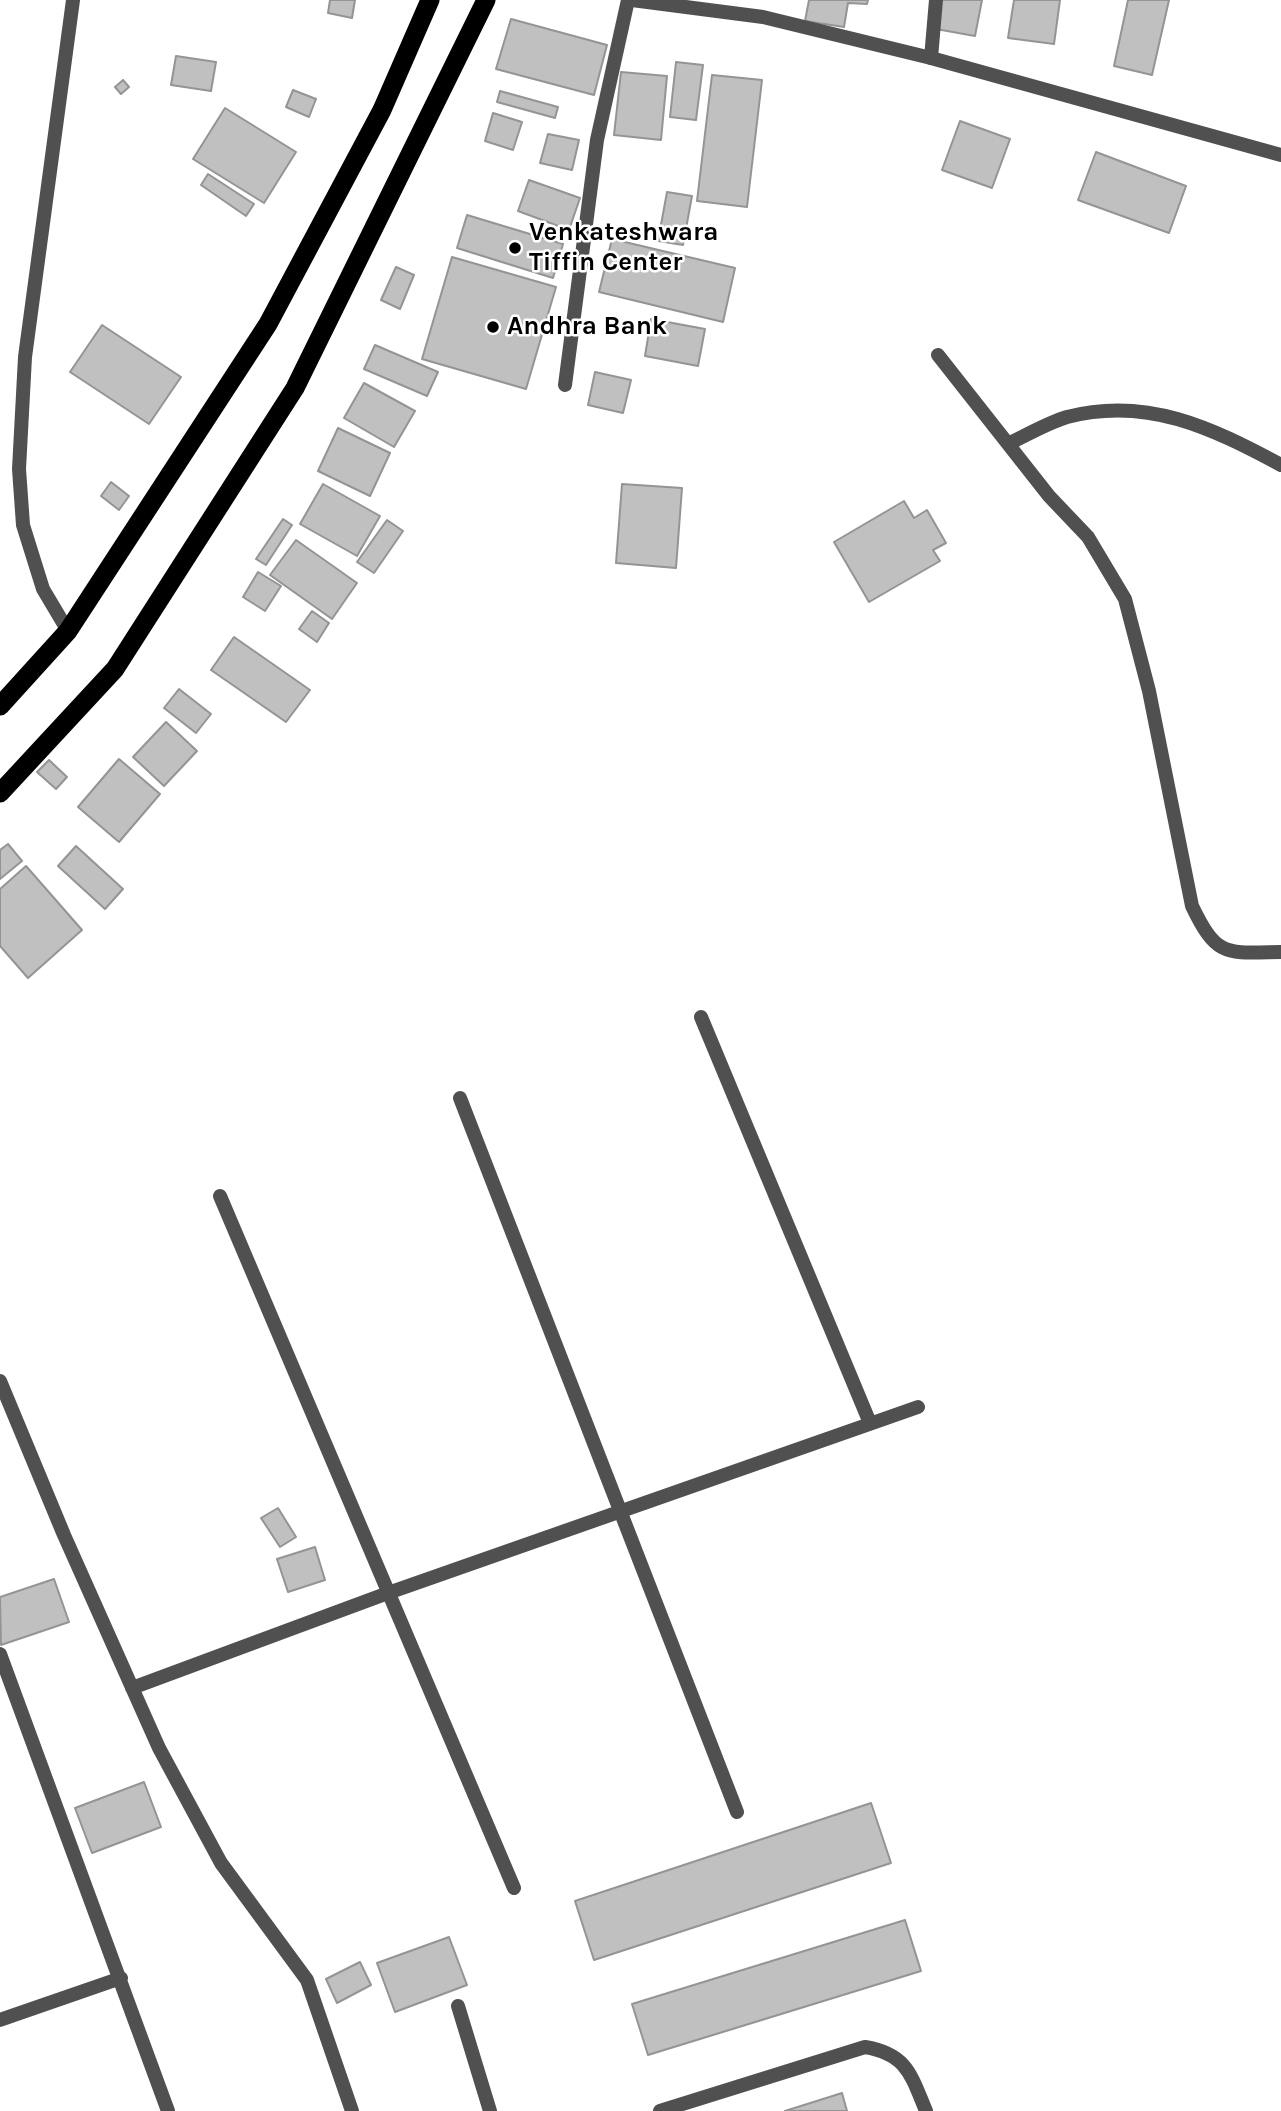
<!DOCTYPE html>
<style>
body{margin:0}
canvas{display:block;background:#fff}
</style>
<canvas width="1281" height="2111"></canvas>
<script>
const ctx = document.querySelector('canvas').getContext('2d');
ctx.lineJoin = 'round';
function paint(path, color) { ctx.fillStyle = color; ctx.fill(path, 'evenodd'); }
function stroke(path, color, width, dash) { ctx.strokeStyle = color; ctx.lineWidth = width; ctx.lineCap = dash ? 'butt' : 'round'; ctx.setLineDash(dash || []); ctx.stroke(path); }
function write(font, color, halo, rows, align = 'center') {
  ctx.font = font + ' Karla,sans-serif'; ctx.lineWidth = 5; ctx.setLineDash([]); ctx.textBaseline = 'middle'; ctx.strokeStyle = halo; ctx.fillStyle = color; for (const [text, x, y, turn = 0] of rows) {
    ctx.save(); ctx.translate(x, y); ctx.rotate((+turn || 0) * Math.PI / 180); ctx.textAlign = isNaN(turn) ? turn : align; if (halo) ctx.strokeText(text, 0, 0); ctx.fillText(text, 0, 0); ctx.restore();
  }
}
const building = new Path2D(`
 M330,0H355L352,18L328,13Z
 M809,0H868L867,4L848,3L844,27L805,21Z
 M941,0H982L975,36L936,29Z
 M1014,0H1060L1054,44L1008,38Z
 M1128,0H1169L1152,75L1114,66Z
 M511,19L607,45L594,95L496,69Z
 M176,56L216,62L211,91L171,85Z
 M676,62L703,65L696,120L670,117Z
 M621,72L667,76L661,140L614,135Z
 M712,75L762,80L747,207L697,201Z
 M123,80L129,87L121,94L115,87Z
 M293,90L316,99L309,117L286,107Z
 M500,91L558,107L555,118L497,102Z
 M225,108L296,152L264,203L193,159Z
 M493,113L522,122L513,150L485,141Z
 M960,121L1010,139L992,188L942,170Z
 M548,134L579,140L572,170L540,163Z
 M1096,152L1186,186L1169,233L1078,200Z
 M208,174L254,204L246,216L201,185Z
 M529,180L580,198L569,230L518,211Z
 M667,192L692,196L683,245L658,241Z
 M467,215L563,244L553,278L457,248Z
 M612,239L735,268L723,322L599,292Z
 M452,257L556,287L526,389L422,359Z
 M396,267L414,275L400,309L381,300Z
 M651,319L705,329L698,366L645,356Z
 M102,325L181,377L149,424L70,372Z
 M375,345L438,372L427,396L364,369Z
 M595,372L631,380L623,413L588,405Z
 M364,383L415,411L394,447L344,418Z
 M338,428L390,453L370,496L318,471Z
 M111,482L129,496L119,510L101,496Z
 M323,484L380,516L357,556L300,524Z
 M622,484L682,488L676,568L616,563Z
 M904,501L914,518L927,510L946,543L933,550L940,561L869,602L834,542Z
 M283,519L292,525L266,565L256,559Z
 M387,520L403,531L374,573L357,562Z
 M296,540L357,583L332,619L270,575Z
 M258,572L281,586L265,611L243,597Z
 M312,611L329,623L317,642L299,629Z
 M234,637L310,690L286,722L211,670Z
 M179,689L211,714L196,733L164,708Z
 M166,722L197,751L164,786L133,757Z
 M119,759L160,794L119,842L78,807Z
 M49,760L67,777L56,789L37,772Z
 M8,844L22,861L0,879V850Z
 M76,846L123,889L105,909L58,866Z
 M26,866L82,930L28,978L0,946V889Z
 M278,1508L296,1537L280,1547L261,1518Z
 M315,1547L325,1580L288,1592L277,1559Z
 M54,1579L69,1622L1,1645L0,1597Z
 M144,1782L161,1827L92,1853L75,1808Z
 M871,1803L891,1863L594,1960L575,1901Z
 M905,1920L921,1971L648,2055L632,2004Z
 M449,1937L467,1985L395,2012L377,1963Z
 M360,1962L371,1985L337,2003L326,1979Z
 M842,2093L847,2111H785Z`);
const service = new Path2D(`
 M938,355L1049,496L1088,537L1125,599L1149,691L1192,906C1217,958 1226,953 1281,952
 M1008,444C1027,435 1047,423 1067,417C1147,396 1212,428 1281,465`);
const minor = new Path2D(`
 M931,58L936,0
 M565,385L597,140L628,0
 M68,631L43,589L23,525L19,469L25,357L73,0
 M701,1017L870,1423
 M460,1098L737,1812
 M220,1196L514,1888
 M0,1381L64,1535L159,1748L221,1863L307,1980L352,2111
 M0,1654L168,2111
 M132,1688L388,1593L918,1407
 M458,2006L490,2111
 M0,2020L121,1978
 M660,2111L865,2047C907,2054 911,2075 926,2111`);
const tertiary = new Path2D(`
 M632,0L763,17L931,58L1281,155`);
const trunk = new Path2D(`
 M0,706L68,631L268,324L382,110L430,0
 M0,793L115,669L295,388L486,0`);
const markers = [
 [515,248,7,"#000"],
 [493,327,7,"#000"]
];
const poiNames = [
 ["Venkateshwara",529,233],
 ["Tiffin Center",529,263],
 ["Andhra Bank",507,327]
];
paint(building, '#c0c0c0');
stroke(building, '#949494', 2);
stroke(service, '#505050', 14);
stroke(minor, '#505050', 14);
stroke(tertiary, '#505050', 14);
stroke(trunk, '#000', 19);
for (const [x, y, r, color] of markers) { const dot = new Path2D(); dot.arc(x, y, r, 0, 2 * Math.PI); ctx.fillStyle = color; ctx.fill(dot); stroke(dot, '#fff', 2.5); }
write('bold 26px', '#000', '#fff', poiNames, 'left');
</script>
